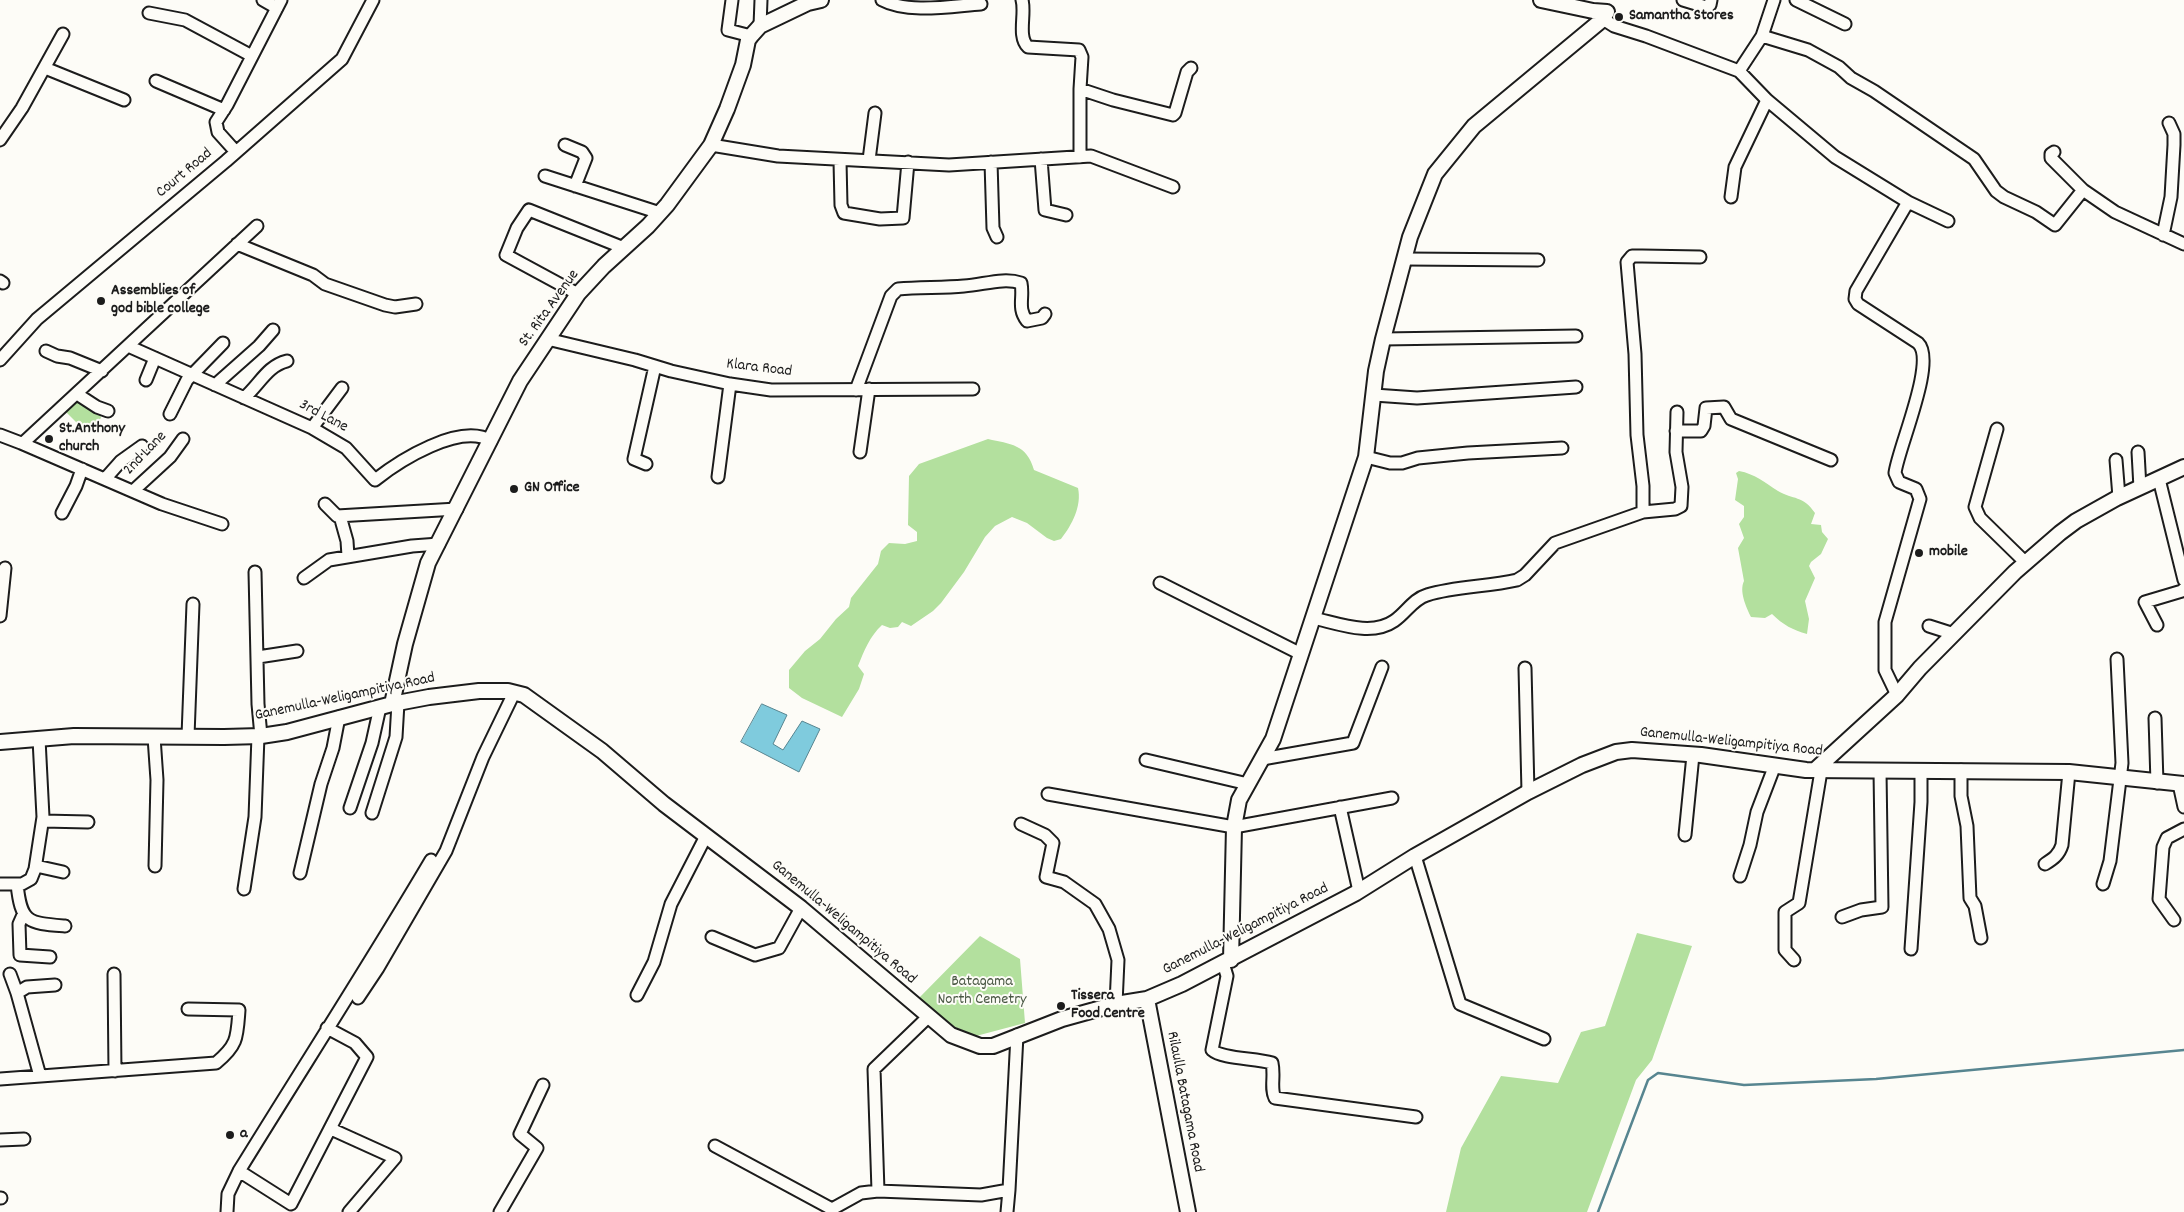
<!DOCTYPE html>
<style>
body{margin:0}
canvas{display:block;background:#fdfcf7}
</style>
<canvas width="2184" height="1212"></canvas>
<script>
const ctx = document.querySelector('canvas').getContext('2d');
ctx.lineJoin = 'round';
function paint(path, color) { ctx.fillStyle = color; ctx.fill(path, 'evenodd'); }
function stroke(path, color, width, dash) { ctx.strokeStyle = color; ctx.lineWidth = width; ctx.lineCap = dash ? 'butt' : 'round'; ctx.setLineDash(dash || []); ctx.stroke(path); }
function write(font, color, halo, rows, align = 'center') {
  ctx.font = font + ' Dekko,sans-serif'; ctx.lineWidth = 4; ctx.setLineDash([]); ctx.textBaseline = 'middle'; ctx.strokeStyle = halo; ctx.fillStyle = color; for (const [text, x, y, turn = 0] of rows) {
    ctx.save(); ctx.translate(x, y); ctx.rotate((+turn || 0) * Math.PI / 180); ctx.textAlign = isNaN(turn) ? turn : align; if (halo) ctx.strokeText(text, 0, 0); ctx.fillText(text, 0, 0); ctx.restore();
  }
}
const green = new Path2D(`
 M77,396L100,414L101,418L90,430L79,425L63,409Z
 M988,439C1010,444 1027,444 1034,470L1078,488C1082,506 1072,525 1061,539L1054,541L1047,538L1027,523L1012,517L995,526L985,537L964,572L941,603L933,611L911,626L902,622L898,627L890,628L882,625C870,636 864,651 858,666L864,674L859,689L842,717L802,698L789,688V670L805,651L820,639L836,619L849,607L851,598L878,564L881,551L889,543L905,544L917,541V532L908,525L909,476L919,464Z
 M1739,471C1755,474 1764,482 1778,491C1793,500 1803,495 1815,513L1811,524L1821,525L1822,532L1828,539L1821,554L1811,562L1809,566L1815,578L1805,601L1809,619L1807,634C1793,630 1783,625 1772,614L1765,618L1751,617C1746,607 1739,591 1744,581L1738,548L1744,538L1739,524L1744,517V506L1735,500L1738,479L1736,473Z
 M1637,933L1692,946L1652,1060L1636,1080L1587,1212H1446L1461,1148L1501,1076L1558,1083L1581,1032L1605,1026Z
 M980,936L1020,959L1025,1023L976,1036L950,1025L917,1000Z`);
const water = new Path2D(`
 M762,704L787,715L773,744L783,750L802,721L820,729L799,772L741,742Z`);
const stream = new Path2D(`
 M1598,1212L1648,1080L1658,1073L1744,1085L1876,1079L2184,1050`);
const minor = new Path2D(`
 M263,0L277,8
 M732,0L728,30L751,36
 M882,0C908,14 952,6 981,4
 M1022,0C1026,13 1017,37 1028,47L1079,50L1082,57L1080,89
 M1683,0L1706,7L1710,5L1711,0
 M1796,0L1845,24
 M149,13L185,20L252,56
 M1603,19L1614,26L1646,36L1739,71L1767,100L1835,157L1908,202L1948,221
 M760,26L761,0
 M1762,36L1774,0
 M45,68L124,100
 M1739,71L1762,36L1808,50L1839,67L1851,78L1874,91L1974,159L1996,191L2004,197L2036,212L2055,225L2083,190L2115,212L2184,244
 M156,81L224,110
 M0,140L22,108L63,34
 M565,145L582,152L586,158L575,186
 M711,145L778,156L949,165L1091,156L1173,187
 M236,152L218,132L216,122L227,105L281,0
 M2054,152L2051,154V158L2083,190
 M1080,157V89L1113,100L1173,115L1175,113L1187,72L1191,68
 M1041,159L1045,210L1066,215
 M869,160L875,113
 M840,161L841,205L844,213L880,219L903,218L908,162
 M991,162L993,228L997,237
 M545,176L660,213
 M1731,197L1735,167L1767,100
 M2163,235L2171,197L2174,145V134L2169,123
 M237,244L313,275L325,284L385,305L395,307L416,304
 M1405,259L1538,260
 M0,281L3,283
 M578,294L506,255L517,228L529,210L624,248
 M547,339L635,360L671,371L730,384L771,390L973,389
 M1383,339L1576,336
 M128,346L312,428L346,448L375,480C399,461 460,422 491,441
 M46,351L57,356L70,358L102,371
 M0,360L37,319L226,161L342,59L373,0
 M146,380L155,358
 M215,385L259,346L273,330
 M856,390L891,296L898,289C920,287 942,288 964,286C983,285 1003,277 1021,283C1024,298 1017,308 1027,321L1042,318L1045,314
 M77,394L97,407L108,411
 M1374,395L1417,398L1576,387
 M244,398C260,384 267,366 287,361
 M170,414L187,380L223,343
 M312,428L342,388
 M1997,429L1975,507L1980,518L2026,563
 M1676,431H1701L1704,426L1706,408L1724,407L1731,419L1831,460
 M0,435L21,443L162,504L222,524
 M23,443L257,226
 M860,452L869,389
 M2138,452L2140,488
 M1366,457L1390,463H1402L1418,458L1468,453L1562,448
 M2116,460L2119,497
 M646,464L634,459L655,366
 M718,477L730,384
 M105,479L121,461L142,446
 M2159,479L2184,580
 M133,491L170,457L183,439
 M325,504L337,516L457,509
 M1643,512L1675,509L1681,506L1682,487L1676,452L1677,412
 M62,513L76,486L82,469
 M340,516L347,541L348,556
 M255,572L258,704L261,736
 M304,578L329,560L412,546L439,544
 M1160,583L1301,654
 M0,616L5,568
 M1313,618C1337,623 1371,637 1394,621C1406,613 1413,599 1427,595C1456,586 1487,587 1517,580L1525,575L1555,543L1643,512V486L1637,435L1635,354L1627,262L1632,256H1642L1700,257
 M2157,625L2145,602L2182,591L2184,589
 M1929,626L1954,634
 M258,657L297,651
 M1525,668L1528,792
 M1897,695L1885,670V622L1920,499L1916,489L1899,482L1895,473C1898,448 1937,361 1918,343L1858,304L1855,299L1856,291L1908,202
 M2155,718L2157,783
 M188,736L193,604
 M154,737L157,780L155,866
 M1262,759L1353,743L1382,667
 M1146,760L1248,784
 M1961,770V796L1967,826L1970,898L1975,906L1981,938
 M2179,784L2184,807
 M1048,794L1234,827L1392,798
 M1340,807L1359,891
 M350,808L372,743L380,707
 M372,813L396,737L398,703
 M43,821L88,822
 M1021,824L1045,835L1053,843L1046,877L1064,882L1095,904L1109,929L1118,960L1116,1004
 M1685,835L1693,755
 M1415,856L1460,1004L1544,1039
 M2045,864C2053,859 2059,855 2062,845L2069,772
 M36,866L63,872
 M300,873L321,784L333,748L339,717
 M1740,876L1750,845L1757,812L1775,765
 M0,884H22L31,879L35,869L43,817L39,739
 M17,884C21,923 28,923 65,926
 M2103,884L2110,861L2122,763L2117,659
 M244,889L255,817L258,736
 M23,915L19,924L20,955L50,957
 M1842,917L1861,910L1882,907L1880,771
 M2174,920L2159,899L2163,847L2167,838L2184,829
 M712,937L755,955L779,948L801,908
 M1911,949L1921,802V772
 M1794,960L1785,950V912L1799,903L1821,771
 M1223,963L1227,976L1212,1050C1222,1059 1256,1058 1272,1063C1275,1076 1270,1089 1275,1098L1416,1117
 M10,974L17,993L40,1076
 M114,974L115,1071
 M17,993L27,987L55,985
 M637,995L654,962L671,904L706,836
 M358,998L378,968L446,851L483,757L514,693
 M0,1079L216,1063C238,1045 237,1037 239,1010L188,1009
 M331,1129L395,1158L349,1212
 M0,1140L24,1139
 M715,1146L832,1209
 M239,1171L291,1204L367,1057L355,1043L327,1028
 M878,1191L874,1069L928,1017
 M0,1198H1
 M227,1212L228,1194L239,1171C303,1067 369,965 431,860
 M500,1212L537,1148L520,1134L543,1085
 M831,1212L832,1209L861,1193L878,1191L981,1195L1009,1190L1017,1035
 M1007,1212L1009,1190`);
const tertiary = new Path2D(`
 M1541,0L1593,11L1607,12
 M392,704L405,644L428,563L520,381L578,294L604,266L648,226L667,205L711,145L727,109L743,65L748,40L751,36L760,26L808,3L821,0
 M0,742L74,736L224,737L261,736L287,732L392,704L429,697L479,691H508L524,695L602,751L664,804L801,908L951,1035L980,1046H993L1062,1019L1116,1004L1147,999L1182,984L1356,893L1415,856L1528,792L1582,765L1616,752L1632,750L1701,755L1806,770L2069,772L2184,784
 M1815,770L1897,695L1920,668L2015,572L2060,533L2076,521L2117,498L2184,467
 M1231,960L1234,827L1239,800L1273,739L1366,457L1376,371L1383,339L1410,237L1435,174L1474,126L1603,19L1607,12
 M1147,999L1188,1212`);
const markers = [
 [1619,17,5,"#1c1c1c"],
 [101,301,5,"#1c1c1c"],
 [49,439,5,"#1c1c1c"],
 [514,489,5,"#1c1c1c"],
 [1919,553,5,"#1c1c1c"],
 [1061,1006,5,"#1c1c1c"],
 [230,1135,5,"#1c1c1c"]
];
const poiNames = [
 ["Samantha Stores",1629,17],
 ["Assemblies of",111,292],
 ["god bible college",111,310],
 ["St.Anthony",59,430],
 ["church",59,448],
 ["GN Office",524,489],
 ["mobile",1929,553],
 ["Tissera",1071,997],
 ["Food Centre",1071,1015],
 ["a",240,1135]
];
const streetNames = [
 ["Court Road",185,174,-40],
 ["St. Rita Avenue",550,309,-54],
 ["Klara Road",759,369,7],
 ["3rd Lane",323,417,28],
 ["2nd Lane",146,454,-46],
 ["Ganemulla-Weligampitiya Road",345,698,-12],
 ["Ganemulla-Weligampitiya Road",1731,743,6],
 ["Ganemulla-Weligampitiya Road",843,923,40],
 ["Ganemulla-Weligampitiya Road",1246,930,-27],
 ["Rilaulla Batagama Road",1184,1102,79]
];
const parkNames = [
 ["Batagama",982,983],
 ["North Cemetry",982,1001]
];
paint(green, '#b3e09e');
paint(water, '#7fcbdd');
stroke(water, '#578590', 1);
stroke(stream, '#578590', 2.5);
stroke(minor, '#1c1c1c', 15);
stroke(tertiary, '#1c1c1c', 18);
stroke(minor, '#fdfcf7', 11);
stroke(tertiary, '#fdfcf7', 14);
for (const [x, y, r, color] of markers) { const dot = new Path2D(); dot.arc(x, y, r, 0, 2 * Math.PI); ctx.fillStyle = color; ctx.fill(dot); stroke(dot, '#fdfcf7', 2); }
write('bold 16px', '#1c1c1c', '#fdfcf7', poiNames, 'left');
write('16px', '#1c1c1c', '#fdfcf7', streetNames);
write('16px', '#495743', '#fdfcf7', parkNames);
</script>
